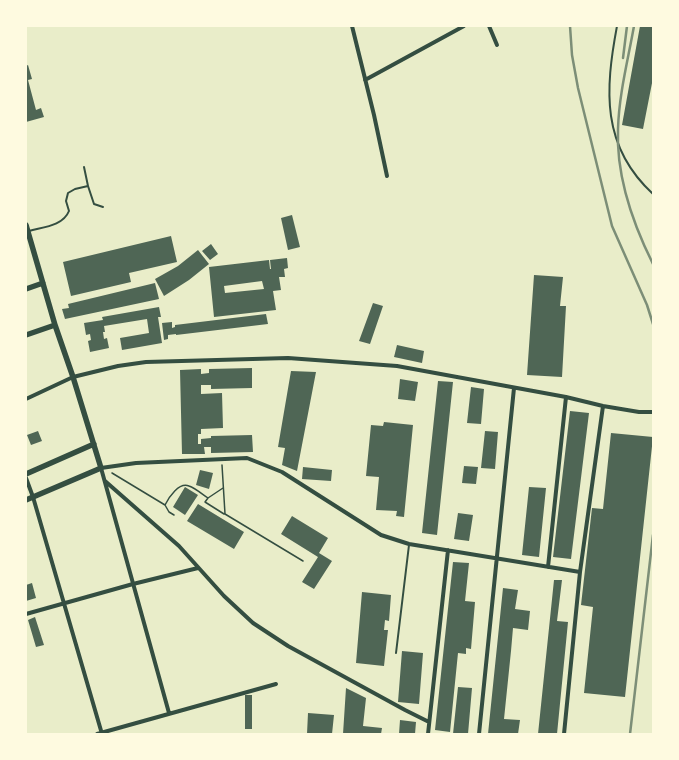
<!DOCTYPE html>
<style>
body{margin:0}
#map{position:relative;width:679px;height:760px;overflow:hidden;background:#e9edc9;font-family:Commissioner,sans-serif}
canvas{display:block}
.frame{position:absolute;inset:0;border:27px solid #fefae0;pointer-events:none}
</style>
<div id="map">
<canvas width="679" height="760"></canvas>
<div class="frame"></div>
</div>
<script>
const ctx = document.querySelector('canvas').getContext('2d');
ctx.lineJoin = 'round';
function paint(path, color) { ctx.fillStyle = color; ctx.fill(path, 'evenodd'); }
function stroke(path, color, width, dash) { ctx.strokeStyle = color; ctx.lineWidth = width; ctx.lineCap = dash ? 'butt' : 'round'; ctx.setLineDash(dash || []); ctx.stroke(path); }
const building = new Path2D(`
 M640,26H653V78L643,129L622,125Z
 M28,65L32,79L28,80L36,110L41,108L44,117L26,122V66Z
 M292,215L300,247L288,250L281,218Z
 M171,236L177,262L129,273L131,282L71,296L63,262Z
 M211,244L218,254L210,260L202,251Z
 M198,250L209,264L189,280L164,296L155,279L178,266Z
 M287,258L288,268L284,269L285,277H279L281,290L273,291L276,310L214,317L209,267L269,260L270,269H271L270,260ZM262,281L264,289L225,293L224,286Z
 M534,275L563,277L560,306H566L562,377L527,375Z
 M155,283L159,299L65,319L62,309L69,308L68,304Z
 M373,303L383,306L370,344L359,341Z
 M159,307L161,317H158L162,343L122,350L120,338L149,333L147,319L104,326L105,332H103L104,339L107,338L109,348L90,352L88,341L91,340L90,334L86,335L84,323L103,320L102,317Z
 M266,314L268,324L176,335V334L168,335V339L164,340L162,323L172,322V328L175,327V325Z
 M397,345L424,351L422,363L394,357Z
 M252,368V388L211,389V385H201V394L222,393L223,428L201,429V434H198V444H201V439L211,438V436L252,435L253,452L211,453V447H204L205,454H182L180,370L201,369V374L209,373V369Z
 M291,371L316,372L297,471L282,465L285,448L278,447Z
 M400,379L418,382L415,401L398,399Z
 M438,381L453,382L437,535L422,533Z
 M471,387L484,389L481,424L467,423Z
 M570,411L589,413L571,559L553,557Z
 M384,422L413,425L404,517L396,516L397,511L376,510L379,477L366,476L371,425L383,426Z
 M38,431L42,441L31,445L27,435Z
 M485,431L498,432L495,469L481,468Z
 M611,433L653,437L625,697L584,693L593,607L581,605L592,508L603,509Z
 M464,466L478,467L476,484L462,483Z
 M303,467L332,470L331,481L302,479Z
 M200,470L213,473L209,489L196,485Z
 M185,487L198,495L185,515L173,507Z
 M529,487L546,488L539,557L522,555Z
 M198,504L244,532L234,549L187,521Z
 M458,513L473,515L469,541L454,539Z
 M292,516L328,538L319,553L332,561L314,589L302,582L318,557L281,534Z
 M453,562L469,563L465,601L475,602L471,649L466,648V654L458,653L450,732L435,730Z
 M554,580H562L557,621L568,622L557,734H538Z
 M32,583L36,598L26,601V585Z
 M503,588L518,590L515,609L530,611L528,630L513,628L511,651L504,719L520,720L518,734H488Z
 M362,592L391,595L389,621L385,620L384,630H388L384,666L356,663Z
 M35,617L44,645L36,647L28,620Z
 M402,651L423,653L419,704L398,702Z
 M458,687L472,688L468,734H453Z
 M346,688L366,698L363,726L382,728L381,734H343Z
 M245,695H252V729H245Z
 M308,713L334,715L332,734H307Z
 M400,720L416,722L415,734H399Z`);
const path = new Path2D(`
 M222,465L225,514L303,561
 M112,473L165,505L169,512L174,515
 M223,488L208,498L205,502L224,514
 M165,505C169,497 179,482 189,486C195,488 202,494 208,498`);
const service = new Path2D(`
 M617,26C605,90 601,146 653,194
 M84,167L88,186
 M29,231C43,227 63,226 69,211L66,201L68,193L75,189L88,186L94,204L103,207
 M396,653L409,545`);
const minor = new Path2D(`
 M352,26L374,115L387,176
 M489,26L497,45
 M365,80L464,26
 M26,399L73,377L118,366L146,362L288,358L397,366L566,397L603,406L639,412H653
 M26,478L33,497L102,734
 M105,481L179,546L224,596L253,623L288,646L405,710L429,722
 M548,567L566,397
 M26,614L133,584L198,568
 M169,713L101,468L136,463L247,458L282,472L381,535L409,544L580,572
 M97,734L276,684
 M428,734L448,550
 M479,734L514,388
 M564,734L580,572L603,406`);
const secondary = new Path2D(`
 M26,225L55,325L73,377L101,468L26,500
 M26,289L43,283
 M26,335L55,325
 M26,474L94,444`);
const rail = new Path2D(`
 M570,26L572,55L578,88L612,226L647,305L653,324
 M634,26C628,60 619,94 618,129C616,176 632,222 653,264
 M623,58L627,26
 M630,734L653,535`);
paint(building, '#4f6655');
stroke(path, '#344e41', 1.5);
stroke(service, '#344e41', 2);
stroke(minor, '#344e41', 4);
stroke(secondary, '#344e41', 5.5);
stroke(rail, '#7c8e77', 2.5);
</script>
